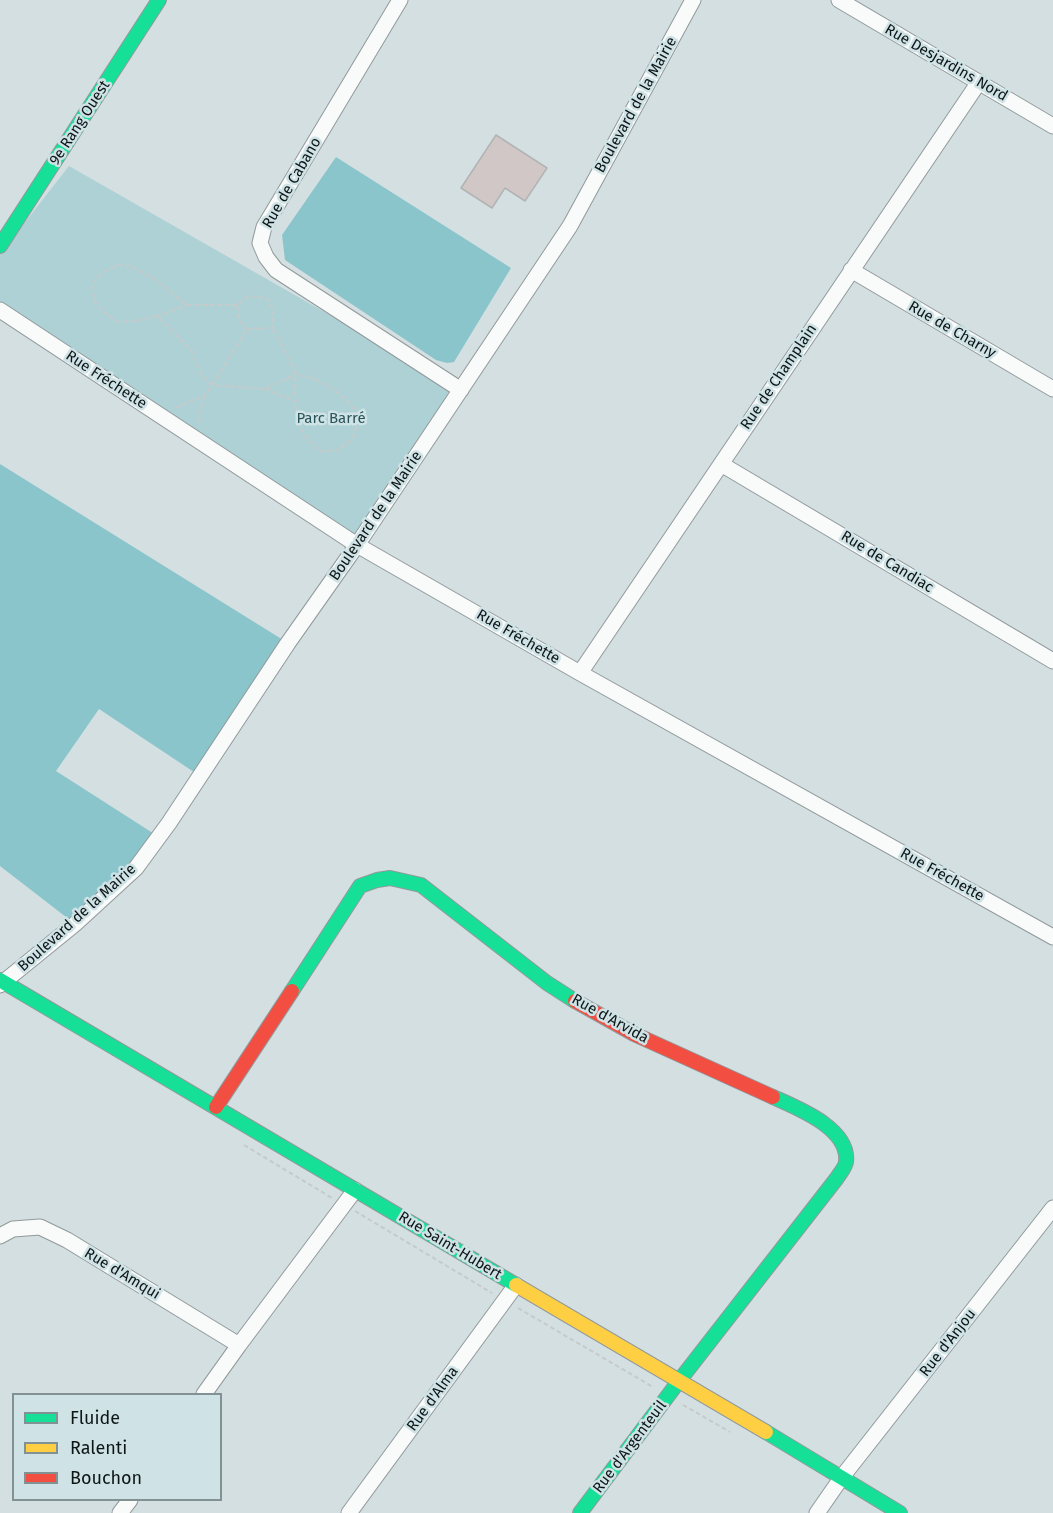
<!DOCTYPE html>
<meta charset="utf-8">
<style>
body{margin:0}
#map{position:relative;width:1053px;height:1513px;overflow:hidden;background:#d4dfe1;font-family:"Fira Sans",sans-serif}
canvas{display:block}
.legend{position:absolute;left:12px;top:1393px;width:210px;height:108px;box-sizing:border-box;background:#cfe3e6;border:2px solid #829193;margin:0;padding:8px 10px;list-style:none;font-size:18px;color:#0e1516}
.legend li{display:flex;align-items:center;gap:12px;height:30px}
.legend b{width:30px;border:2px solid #829193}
</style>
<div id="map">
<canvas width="1053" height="1513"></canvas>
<ul class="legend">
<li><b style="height:8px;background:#16e098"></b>Fluide</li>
<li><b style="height:8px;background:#ffcf43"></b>Ralenti</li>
<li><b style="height:8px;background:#f24e42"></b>Bouchon</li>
</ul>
</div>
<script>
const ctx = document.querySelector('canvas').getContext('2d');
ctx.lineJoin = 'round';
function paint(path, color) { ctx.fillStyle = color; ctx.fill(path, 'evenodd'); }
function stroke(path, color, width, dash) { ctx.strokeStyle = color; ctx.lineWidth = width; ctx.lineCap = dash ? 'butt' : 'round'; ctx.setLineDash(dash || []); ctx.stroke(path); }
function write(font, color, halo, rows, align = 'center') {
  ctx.font = font + ' "Fira Sans",sans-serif'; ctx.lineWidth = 5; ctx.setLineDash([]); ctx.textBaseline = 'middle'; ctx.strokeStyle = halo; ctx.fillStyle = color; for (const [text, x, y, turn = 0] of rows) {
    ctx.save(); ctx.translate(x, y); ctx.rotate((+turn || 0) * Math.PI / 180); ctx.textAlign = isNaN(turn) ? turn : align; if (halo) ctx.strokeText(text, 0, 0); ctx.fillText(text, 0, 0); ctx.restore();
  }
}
const green = new Path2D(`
 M69,166L461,390L357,545L0,310V254Z`);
const forest = new Path2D(`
 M336,157L511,268L454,362L447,363L436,360L285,260L282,235Z
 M0,464L288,643L200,776L99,709L56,771L159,837L75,924L0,866Z`);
const building = new Path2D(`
 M496,135L547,168L525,201L505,188L492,208L461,188Z`);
const path = new Path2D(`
 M237,305H187L153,278L130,266L118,265L107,270L96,279L92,287L95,302L105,313L119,322L135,321L157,316L191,350L202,376L212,385L265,389L296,374L312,378L329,386L345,399L355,410L358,423L352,440L335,451H319L303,434L297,412L294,388L296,374L273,328
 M157,316L187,305
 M265,389L295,401
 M175,408L204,396L212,385L247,329L273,328V310L269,300L259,297L249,296L237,305L240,322L247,329
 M198,422L204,396
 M244,1145L332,1198
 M355,1211L492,1293
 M518,1308L653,1387
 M683,1405L730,1432`);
const street = new Path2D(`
 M400,0L264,227L260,243L266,257L276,270L461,390
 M839,0L1053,126
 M851,270L1053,389
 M0,310L357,545L580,673L1053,937
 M721,464L1053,661
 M580,673L979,82
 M0,985L75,924L136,868L169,823L288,643L357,545L570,226L693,0
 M0,1236L13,1229L40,1227L67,1240L239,1345
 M204,1394L239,1345L355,1190
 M120,1513L130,1500
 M349,1513L516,1285
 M817,1513L842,1477L1053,1208`);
const fast = new Path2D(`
 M0,246L159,0
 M0,980L516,1285
 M292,991L360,886L377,880L390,878L421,885L547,983L575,1001
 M766,1432L900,1513
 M580,1513L679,1381L837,1178C840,1173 845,1168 846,1162C850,1128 797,1108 773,1097`);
const slow = new Path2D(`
 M516,1285L766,1432`);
const jam = new Path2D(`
 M575,1001L634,1034L773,1097
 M216,1107L292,991`);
const streetNames = [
 ["Rue Desjardins Nord",946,63,30],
 ["Boulevard de la Mairie",636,105,-61],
 ["9e Rang Ouest",80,123,-57],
 ["Rue de Cabano",292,183,-60],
 ["Rue de Charny",952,330,30],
 ["Rue de Champlain",779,377,-56],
 ["Rue Fréchette",106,380,33],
 ["Boulevard de la Mairie",376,516,-56],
 ["Rue de Candiac",887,562,31],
 ["Rue Fréchette",518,637,30],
 ["Rue Fréchette",942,875,29],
 ["Boulevard de la Mairie",77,918,-42],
 ["Rue d'Arvida",610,1019,29],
 ["Rue Saint-Hubert",450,1246,31],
 ["Rue d'Amqui",122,1274,31],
 ["Rue d'Anjou",948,1343,-52],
 ["Rue d'Alma",433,1399,-54],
 ["Rue d'Argenteuil",630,1447,-53]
];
const parkNames = [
 ["Parc Barré",331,419]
];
paint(green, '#aed1d5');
paint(forest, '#8ac5cc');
paint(building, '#d1c7c7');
stroke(building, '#b2b4b4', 1.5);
stroke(street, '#91999b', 17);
stroke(fast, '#91999b', 16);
stroke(slow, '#91999b', 16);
stroke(jam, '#91999b', 16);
stroke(path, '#c6caca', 2, [4.5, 3]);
stroke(street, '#f9fafa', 15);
stroke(fast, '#16e098', 14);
stroke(slow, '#ffcf43', 14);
stroke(jam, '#f24e42', 14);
write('15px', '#0e1516', '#cfe3e6', streetNames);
write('15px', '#29545a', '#cfe3e6', parkNames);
</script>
